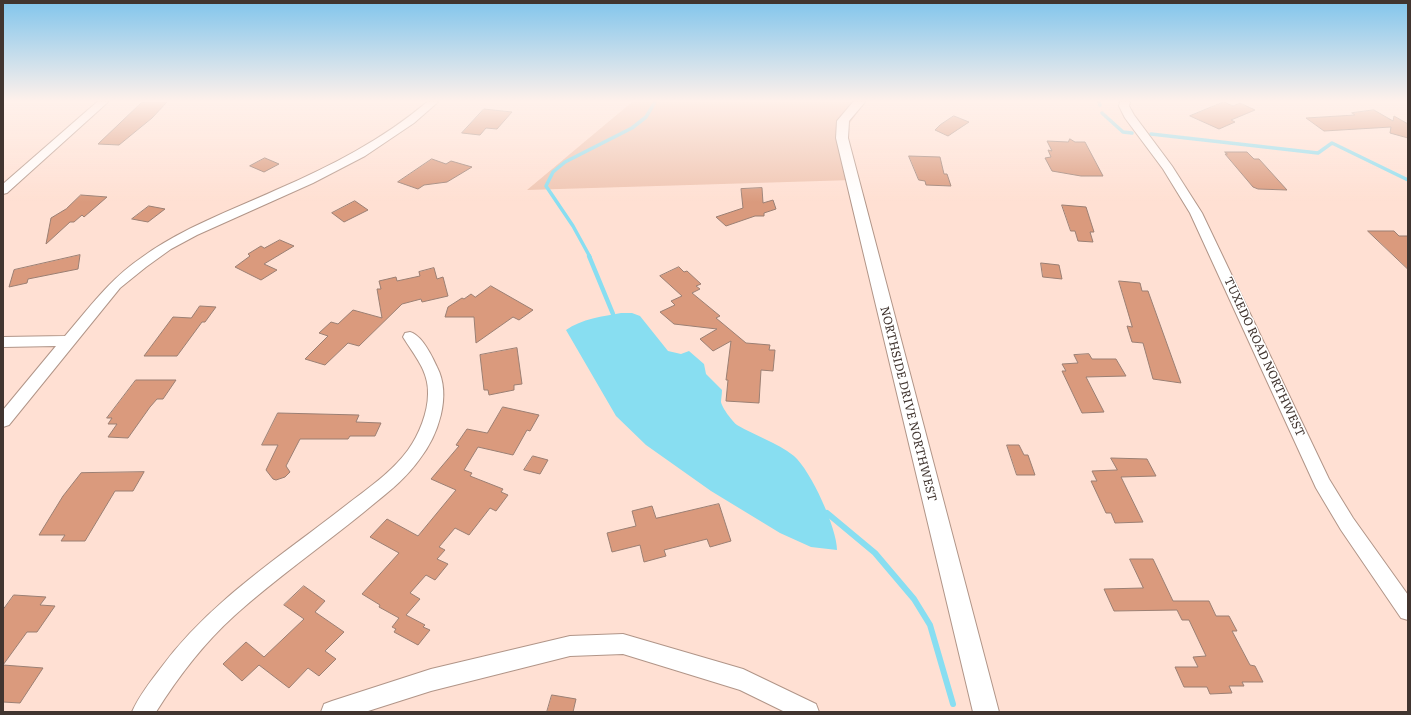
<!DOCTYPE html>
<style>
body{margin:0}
#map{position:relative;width:1411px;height:715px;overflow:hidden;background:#ffe0d3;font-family:Literata,serif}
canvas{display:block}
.frame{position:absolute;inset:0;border:4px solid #413530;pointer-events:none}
</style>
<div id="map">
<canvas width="1411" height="715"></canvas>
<div class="frame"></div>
</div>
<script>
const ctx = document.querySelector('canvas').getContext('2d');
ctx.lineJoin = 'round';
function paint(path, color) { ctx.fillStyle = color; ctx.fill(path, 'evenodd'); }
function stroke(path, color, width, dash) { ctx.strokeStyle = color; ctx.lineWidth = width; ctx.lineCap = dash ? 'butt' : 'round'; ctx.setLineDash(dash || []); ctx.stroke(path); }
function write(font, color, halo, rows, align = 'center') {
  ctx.font = font + ' Literata,serif'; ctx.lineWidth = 3; ctx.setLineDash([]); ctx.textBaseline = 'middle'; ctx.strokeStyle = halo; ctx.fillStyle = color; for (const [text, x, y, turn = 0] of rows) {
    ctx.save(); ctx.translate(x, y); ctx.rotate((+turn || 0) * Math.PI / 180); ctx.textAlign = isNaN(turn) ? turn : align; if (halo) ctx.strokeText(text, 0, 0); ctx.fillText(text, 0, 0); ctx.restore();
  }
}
const green = new Path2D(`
 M632,102H865L845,130L853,180L527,190Z`);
const water = new Path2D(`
 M621,313H632L640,316L668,351L681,354L689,351L704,364L706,374L722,390C722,394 721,399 721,402C722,408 733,422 737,425C756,436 776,442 794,456C811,471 837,528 837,550L811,547L780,533L711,491L646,445L616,416L566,330C581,319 604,316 621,313Z`);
const streamFar2 = new Path2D(`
 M1099,102L1100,105
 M1102,113L1123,132L1132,133
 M1151,134L1318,153L1332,143L1408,180
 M590,257L573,226L546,186L553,172L565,162L632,128L646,117L655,102`);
const streamFar1 = new Path2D(`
 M589,256L613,314`);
const stream = new Path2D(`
 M827,513L875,553L914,599L930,625L953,704`);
const building = new Path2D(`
 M146,102H167L152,118L119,145L98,144L141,103Z
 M1224,102L1233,106L1240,103L1255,110L1231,120L1235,122L1219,129L1190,116Z
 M484,109L512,112L497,129L486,128L480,135L462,133Z
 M1374,110L1393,121L1394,116L1408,124V138L1390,133L1391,127L1324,131L1306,118L1355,115L1352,113Z
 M954,116L969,122L948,136L935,130L940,125Z
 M1070,139L1075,142H1085L1103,176H1081L1052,171L1045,158L1051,157L1048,150L1052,151L1047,141L1068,142Z
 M1225,152H1247L1254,159H1259L1287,190L1258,189L1253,187L1225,154H1227Z
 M909,156L940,157L944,174H947L951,186L926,185L925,181L919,180Z
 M265,158L279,164L264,172L250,166Z
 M432,159L446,164L451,161L472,167L447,182L424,185L418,189L398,182Z
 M762,188L763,203L773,200L776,209L764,213V216H755L726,226L716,217L743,208L741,189Z
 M81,195L107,197L84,217L82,215L74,222H70L46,244L51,218L66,209Z
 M355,201L368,210L344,222L332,213Z
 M1062,205L1086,207L1094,232H1090L1093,242L1078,241L1075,231H1071Z
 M149,206L165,209L148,222L132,219Z
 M1368,231H1394L1399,236H1408V269Z
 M280,240L294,246L264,264L277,270L261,280L235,267L250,256L248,254L261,246L264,248Z
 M80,255L78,269L28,279L27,283L9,287L14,270Z
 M1041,263L1059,265L1062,279L1043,277Z
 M679,267L684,272L687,271L701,284L696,286L700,289L692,293L720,316L716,318L746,343L770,345L769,350H775L773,371L761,370L759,403L726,401L728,380H726L731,341L713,351L700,339L717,329L674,324L660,312L675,305L671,301L682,296L660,276Z
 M434,268L437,279L443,277L448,296L422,302L421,299L402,304L359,346L348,343L325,365L305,359L328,336L319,333L331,322L338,324L353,310L382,318L377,289H381L379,281L396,277L397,281L420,276L419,272Z
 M1119,281L1140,283L1142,291H1148L1181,383L1153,379L1143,343L1132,342L1127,326L1132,327Z
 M491,286L533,310L519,320L513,317L476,343L474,317H445L448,307L462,298L464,299L471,294L475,297Z
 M200,306L216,307L205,322H202L177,356H144L173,317L191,318Z
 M517,348L522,384L514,385V390L489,395L488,390H484L480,355Z
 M1089,354L1092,359H1116L1126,376L1086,377L1104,412L1082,413L1062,371H1066L1062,364L1078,363L1074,355Z
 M136,380H176L163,399H157L150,407L128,438L108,437L117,424H108L112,418H107Z
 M503,407L539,415L530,431L527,430L513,455L478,447L464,470L472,473L470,476L503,489L501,492L508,495L496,511L490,508L469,535L455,528L439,547L445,550L437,559L448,564L435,580L426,575L410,593L420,599L406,615L425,625L423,627L430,630L418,645L394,632L396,629L392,627L399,618L379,607L380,605L362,594L399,553L370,537L387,519L418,536L456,490L431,479L459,446L456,445L467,429L487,433Z
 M278,413L359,415L356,422L381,423L375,436H350L348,439H300L286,466L290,472L285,477L276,480L273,479L266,470L278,445H262Z
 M1007,445H1019L1024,455H1028L1035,475H1017Z
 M533,456L548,460L540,474L524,470Z
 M1111,458L1147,459L1156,476L1121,477L1143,522L1115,523L1111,513H1106L1091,481H1097L1092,471L1117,470Z
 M144,472L133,491H115L85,541H61L65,535H39L63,496L81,473Z
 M719,504L731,541L710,547L707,539L664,550L666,556L644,562L640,545L612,552L607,533L636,526L632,511L652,506L656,518Z
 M1130,559H1153L1173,601H1209L1216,616H1229L1237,631H1232L1250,665L1255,666L1263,682H1242L1244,686H1229L1232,693L1210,694L1207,687H1184L1175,667H1198L1193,657L1206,656L1189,620H1182L1177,610L1114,611L1104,589L1143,588Z
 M304,586L325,601L315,612L344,632L325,651L336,659L319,676L308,668L289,688L259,665L242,681L223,664L246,642L264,657L304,619L284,605Z
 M14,595L46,597L40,605L55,606L37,632H27L3,665L43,668L20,703L3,702V610Z
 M552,695L576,699L573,712H547Z`);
const minor = new Path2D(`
 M97,102H108L7,193L3,194V184Z
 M427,102H438L414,123L365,156L313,183L197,235L171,249L146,267L120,288L9,425L3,427V410L56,346L3,347V337L65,336C89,308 110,279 141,258C182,228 230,211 276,190C331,166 382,140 427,102Z
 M1120,102H1130L1129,106L1134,115L1172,166L1202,213L1329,479L1353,518L1408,595V620L1401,618L1341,530L1316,488L1190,213L1163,169L1125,118L1119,106Z
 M410,332C422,335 432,356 437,367C452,396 438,436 419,460C404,481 383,496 364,512C321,547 275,579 234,616C203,644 178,677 156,712H132C139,696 150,682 160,669C210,601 280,557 345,506C367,489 392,472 408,450C419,435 428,412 428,394C429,371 414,355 403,337L405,333Z
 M623,634L743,669L816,704L819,712H785L740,690L623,654L570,656L431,691L365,712H321L324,704L332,701L431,669L570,636Z`);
const tertiary = new Path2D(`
 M853,102H865L849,121L848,138L999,712H973L836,138L837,121Z`);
const streetNames = [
 ["TUXEDO ROAD NORTHWEST",1264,357,65],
 ["NORTHSIDE DRIVE NORTHWEST",908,404,76]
];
paint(green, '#efc4b0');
paint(water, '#88def1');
stroke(streamFar2, '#88def1', 3.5);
stroke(streamFar1, '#88def1', 4.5);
stroke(stream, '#88def1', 6);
paint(building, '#da9a7d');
stroke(building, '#9b7f73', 1);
stroke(minor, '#b19588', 2);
stroke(tertiary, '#b19588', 2);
paint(minor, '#fff');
paint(tertiary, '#fff');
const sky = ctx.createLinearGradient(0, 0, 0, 202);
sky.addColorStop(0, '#81c5ec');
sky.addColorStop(0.5, '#fff1eb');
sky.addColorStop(1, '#fff1eb00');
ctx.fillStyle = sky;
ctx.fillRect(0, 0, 1411, 202);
write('12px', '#413530', '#fff', streetNames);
</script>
